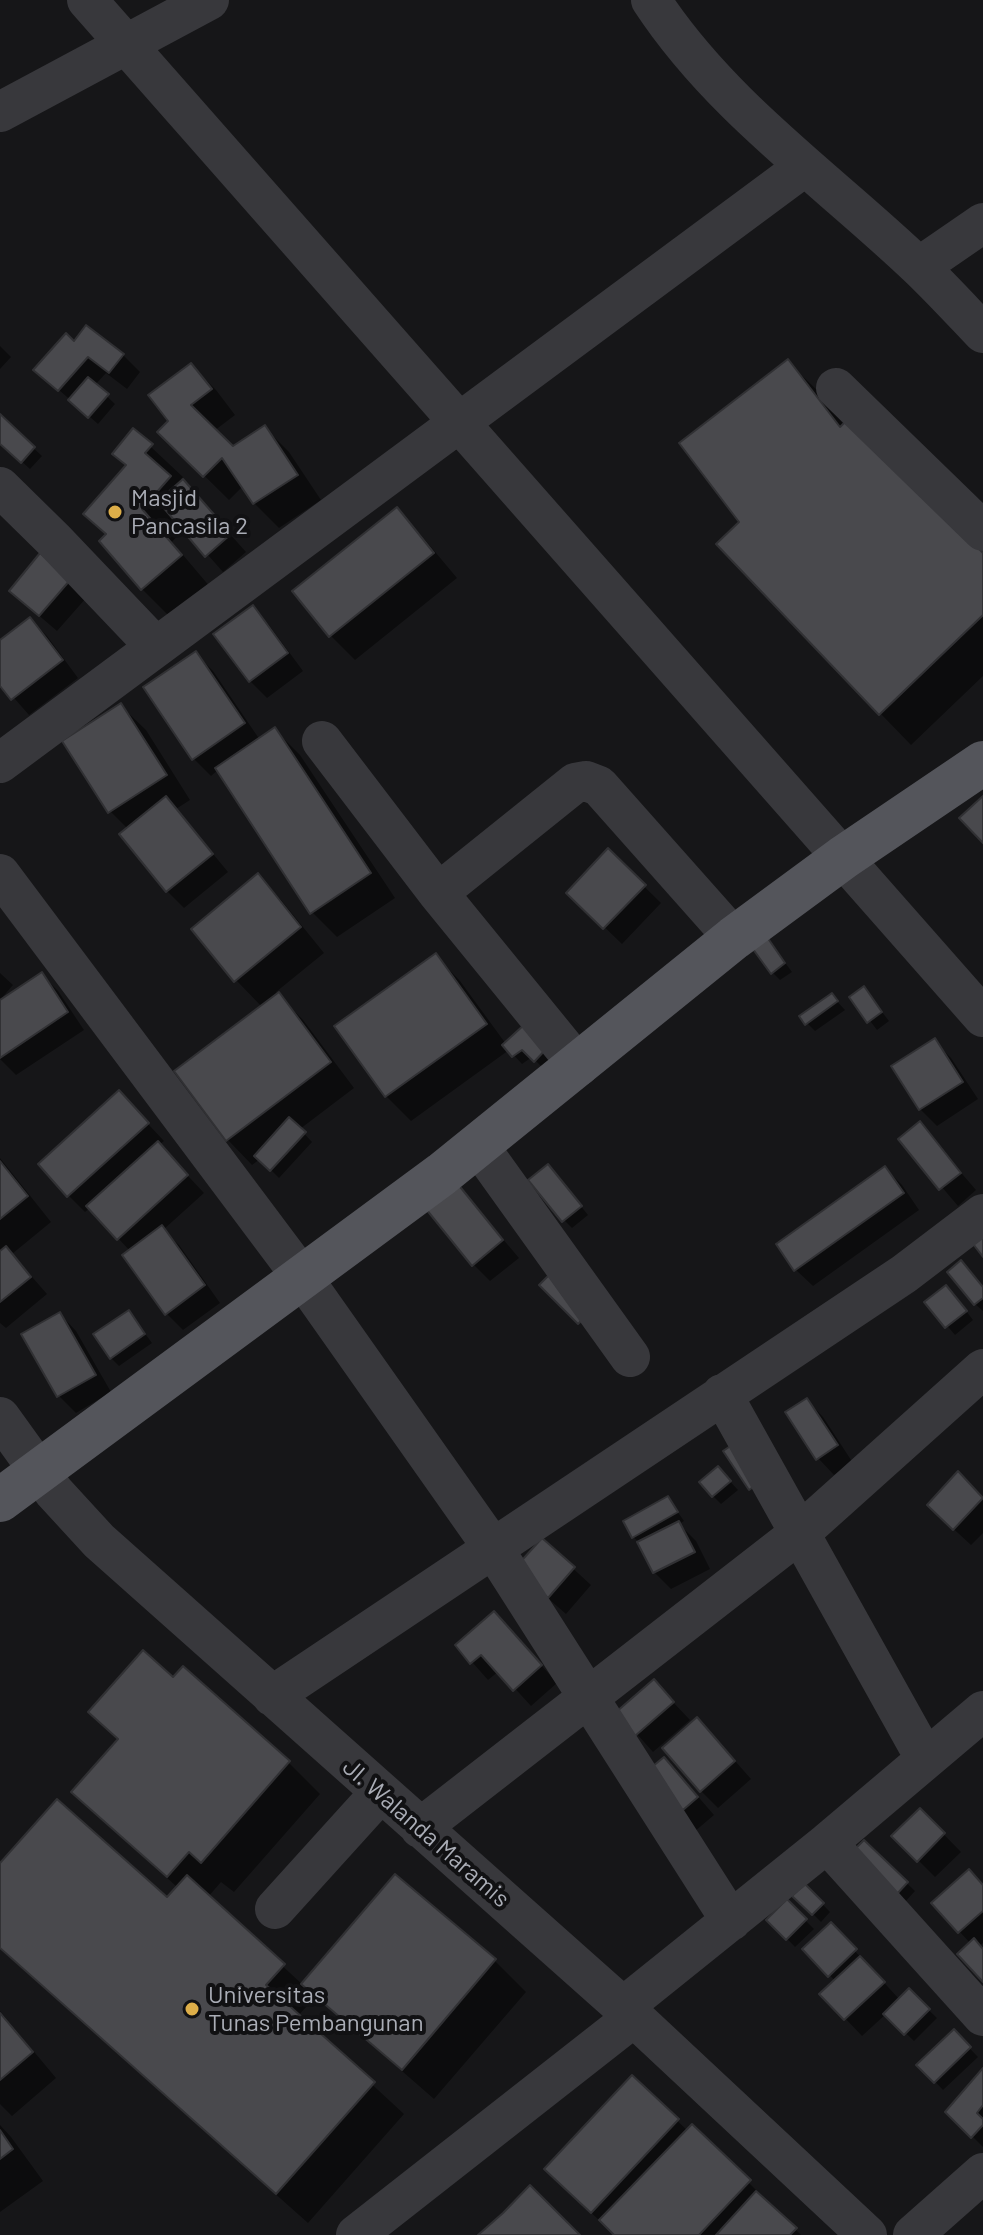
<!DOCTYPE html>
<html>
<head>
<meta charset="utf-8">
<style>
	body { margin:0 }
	canvas { display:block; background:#161618 }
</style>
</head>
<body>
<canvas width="983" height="2235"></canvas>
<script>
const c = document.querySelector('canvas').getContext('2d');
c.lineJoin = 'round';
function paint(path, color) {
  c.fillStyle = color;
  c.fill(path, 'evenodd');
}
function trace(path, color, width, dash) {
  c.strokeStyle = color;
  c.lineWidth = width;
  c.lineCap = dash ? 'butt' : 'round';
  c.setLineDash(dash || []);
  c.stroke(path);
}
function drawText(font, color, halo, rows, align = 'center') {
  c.font = font + ' Barlow,sans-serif';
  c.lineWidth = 8;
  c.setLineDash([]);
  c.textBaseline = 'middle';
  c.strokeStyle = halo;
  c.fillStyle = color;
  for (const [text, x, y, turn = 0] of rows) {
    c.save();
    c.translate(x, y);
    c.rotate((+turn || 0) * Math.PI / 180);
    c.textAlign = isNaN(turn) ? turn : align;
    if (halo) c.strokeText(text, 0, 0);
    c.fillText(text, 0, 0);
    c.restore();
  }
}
paint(new Path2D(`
	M75,343L123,355L140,372L127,389L106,373L95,385L115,404L98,424L36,370Z
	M0,346L11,357L0,369Z
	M788,362L820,393L844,425L983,554V676L911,745L880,713Z
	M191,365L216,390L235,415L214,431L232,449L264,427L289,452L321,500L279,528L254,503L243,486L229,500L160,432L171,421Z
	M0,417L42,456L30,469L0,442Z
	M134,431L183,477L181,479L246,552L223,572L184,528L172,542L211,588L173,620L142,589L108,536L86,514L127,467L114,454Z
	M397,510L421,535L457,578L355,660L330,635Z
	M40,556L87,597L57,631L29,607Z
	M253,608L269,625L303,671L267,698L250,681Z
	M30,619L47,636L78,678L29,715L0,682V642Z
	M196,654L213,671L260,740L275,730L300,755L395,898L337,937L312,912L218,770L211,776L194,759Z
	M121,706L146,730L190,800L176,809L228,872L184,908L167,891L128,829L110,811Z
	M608,851L661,903L622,944L569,893Z
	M258,876L282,901L324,953L276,992L303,1020L354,1088L300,1129L312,1142L279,1178L260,1159L252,1165L228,1140L177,1072L262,1007L236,980Z
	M772,945L792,972L780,980L772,972Z
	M436,956L460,981L506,1044L525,1027L555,1057L543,1068L532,1057L522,1064L509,1050L411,1121L386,1096Z
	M0,973L13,985L0,1000Z
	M41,974L58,991L84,1030L16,1075L0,1059V1002Z
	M864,989L889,1021L877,1030L852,997Z
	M832,996L845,1010L815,1031L807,1023Z
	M934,1041L951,1058L978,1099L937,1126L920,1109Z
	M135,1110L164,1141L159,1145L204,1193L163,1230L179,1245L220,1303L183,1330L166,1313L130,1251L90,1208L85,1212L68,1195Z
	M919,1124L976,1190L958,1206L901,1139Z
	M0,1158L51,1222L12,1254L47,1294L6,1328L0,1323Z
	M885,1168L902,1185L919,1210L813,1286L796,1270Z
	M556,1175L588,1215L572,1228L564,1220Z
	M457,1185L519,1258L490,1281L473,1264Z
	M950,1272L983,1288V1311L975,1304Z
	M954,1295L973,1320L955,1335L927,1302Z
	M129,1312L152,1343L119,1366L111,1358Z
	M60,1314L76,1331L111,1392L76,1413L59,1396Z
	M807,1400L823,1417L853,1463L834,1475L818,1458Z
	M958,1474L983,1499V1533L971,1545L946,1522Z
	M726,1477L738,1490L721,1504L713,1496Z
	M668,1498L684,1521L679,1524L696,1541L710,1569L671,1589L654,1572L640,1543L633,1537Z
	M542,1540L591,1585L566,1614L534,1586Z
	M511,1631L557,1683L531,1706L499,1671L488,1680L457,1645Z
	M173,1680L288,1762L320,1794L234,1892L221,1882L208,1897L303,1985L494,1960L526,1992L434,2099L316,1996L298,2016L404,2114L308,2223L0,1949V1866L167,1900L178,1888L74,1792L120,1741L91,1712Z
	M654,1682L690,1720L653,1752L618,1713Z
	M714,1737L751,1779L718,1808L701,1791Z
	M681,1777L714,1815L694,1832L678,1815Z
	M920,1810L961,1852L935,1877L894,1836Z
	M864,1842L915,1891L905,1902Z
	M805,1886L830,1912L821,1922L795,1896Z
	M983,1886V1943L979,1946L983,1950V1979L971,1944L934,1904Z
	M787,1902L814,1929L795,1947L769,1920Z
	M831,1925L900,2000L909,1991L937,2018L914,2041L886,2014L862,2036L822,1994L836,1982L805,1949Z
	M0,2011L56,2078L12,2116L0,2104Z
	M954,2032L978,2057L943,2090L919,2065Z
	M983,2070V2147L948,2112Z
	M632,2078L688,2131L692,2126L801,2235H615L571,2194Z
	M0,2125L11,2137L43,2181L0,2212Z`), '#0007');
const building = new Path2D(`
	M86,325L124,354L109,373L88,357L58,391L33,370L66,333L74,341Z
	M788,359L840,427L852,415L983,553V615L879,715L716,544L739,522L679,443Z
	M191,363L212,389L191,405L233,446L265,425L298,475L253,504L222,458L203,477L157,432L168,421L148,395Z
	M88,377L109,394L88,418L68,400Z
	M0,414L35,447L21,463L0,444Z
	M133,428L153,444L145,453L171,476L142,509L182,555L141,590L99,541L106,534L83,514L126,465L112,454Z
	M183,479L231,534L205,557L158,501Z
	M397,507L434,553L329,637L292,591Z
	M40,553L71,579L39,616L9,591Z
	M253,605L288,653L249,682L213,634Z
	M30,617L63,660L11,700L0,686V640Z
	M196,651L245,723L192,760L143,687Z
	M121,703L167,775L108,813L62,741Z
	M275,727L371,873L310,914L215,768Z
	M166,796L213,854L166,892L119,834Z
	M983,796V843L959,818Z
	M608,848L646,885L603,929L566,893Z
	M258,873L301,927L234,982L191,929Z
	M765,934L785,963L771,974L750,945Z
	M436,953L487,1024L385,1097L334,1026Z
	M42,972L68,1012L0,1058V1000Z
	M864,986L882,1012L867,1023L849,997Z
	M279,992L331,1062L226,1141L174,1071Z
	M832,993L838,1001L805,1025L799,1016Z
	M525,1024L548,1047L534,1062L522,1050L512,1057L502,1045Z
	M935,1038L963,1082L919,1110L891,1066Z
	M119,1090L149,1123L67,1197L38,1164Z
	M289,1117L306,1132L270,1171L254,1156Z
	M920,1121L961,1173L939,1190L898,1139Z
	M158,1141L188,1175L117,1240L86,1206Z
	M0,1161L28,1196L0,1219Z
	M548,1164L582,1206L562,1222L528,1180Z
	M885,1166L904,1193L794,1271L776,1244Z
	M457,1183L503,1240L472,1266L426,1209Z
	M162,1225L205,1285L165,1315L122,1255Z
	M983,1230V1257L970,1240Z
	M6,1246L31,1277L0,1302V1251Z
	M961,1260L983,1287V1298L974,1305L947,1272Z
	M554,1270L593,1309L578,1324L539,1285Z
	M946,1285L967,1311L945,1328L924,1302Z
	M129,1310L145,1334L110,1359L93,1334Z
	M60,1312L96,1375L57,1397L21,1334Z
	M807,1398L838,1445L816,1460L785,1412Z
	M738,1441L764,1479L749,1490L723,1451Z
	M718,1466L731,1481L712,1497L699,1482Z
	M958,1471L983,1498L953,1530L927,1505Z
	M668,1496L678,1512L632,1538L623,1521Z
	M679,1521L695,1552L653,1573L637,1542Z
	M542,1538L575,1567L548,1598L514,1569Z
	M494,1611L542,1665L513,1691L481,1655L470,1664L455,1645Z
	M143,1650L173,1677L183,1666L290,1761L201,1863L189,1852L167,1877L71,1792L118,1739L88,1712Z
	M654,1679L674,1702L635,1736L615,1713Z
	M697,1717L735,1761L700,1792L662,1748Z
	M664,1757L698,1797L676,1816L641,1776Z
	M57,1799L167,1897L187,1875L285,1964L266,1985L375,2082L276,2194L0,1948V1863Z
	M920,1808L945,1833L917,1862L891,1836Z
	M864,1840L908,1882L895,1896L851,1853Z
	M969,1869L983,1885V1911L958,1933L931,1903Z
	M395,1874L496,1959L402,2070L301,1984Z
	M805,1884L824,1903L812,1915L792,1896Z
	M787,1899L807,1919L786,1940L766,1920Z
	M831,1922L857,1949L828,1977L802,1949Z
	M974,1938L983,1949V1982L957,1954Z
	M860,1956L885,1982L844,2020L819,1994Z
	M909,1988L930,2009L904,2035L883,2014Z
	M0,2013L33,2052L0,2080Z
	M954,2029L971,2047L934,2083L916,2065Z
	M983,2068V2105L977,2113L983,2119V2125L971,2138L945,2112Z
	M632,2075L679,2119L591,2213L544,2169Z
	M692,2124L751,2180L699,2235H614L599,2220Z
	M0,2130L13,2149L0,2159Z
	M530,2185L580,2235H478L503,2213Z
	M756,2191L797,2228L790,2235H716Z`);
paint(building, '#49494d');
trace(building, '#313134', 2);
trace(new Path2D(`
	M87,0L983,1017
	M651,0C721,107 828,180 919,267C941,288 962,311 983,333
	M0,112L209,0
	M919,267L983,223
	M836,388L983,531
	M0,487L55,541L156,647
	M322,741L438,893L579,1066
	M0,763L804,167
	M0,874L302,1277L493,1548L731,1921
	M438,893L575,783L586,781L599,786L734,938
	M478,1145L630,1357
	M722,1394L925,1758
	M0,1417L54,1492L99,1541L623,2007L867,2235
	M272,1696L904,1274L983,1214
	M420,1828L801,1532L983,1369
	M827,1843L983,2016
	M275,1909L380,1793
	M623,2007L827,1843L983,1711
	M356,2235L634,2017
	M913,2235L983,2173`), '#38383c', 40);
trace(new Path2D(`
	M0,1500L442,1174L734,938L844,857L983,763`), '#54555b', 44);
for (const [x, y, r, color] of [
	[115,512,8,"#ddae49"],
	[192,2009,8,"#ddae49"]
]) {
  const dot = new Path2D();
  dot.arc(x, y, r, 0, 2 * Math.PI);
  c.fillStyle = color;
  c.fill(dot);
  trace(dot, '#111113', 3);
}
drawText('24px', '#aaadb6', '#111113', [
	["Masjid",131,498],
	["Pancasila 2",131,526],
	["Universitas",208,1995],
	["Tunas Pembangunan",208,2023]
], 'left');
drawText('24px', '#aaadb6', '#111113', [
	["Jl. Walanda Maramis",426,1833,41]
]);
</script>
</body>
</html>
